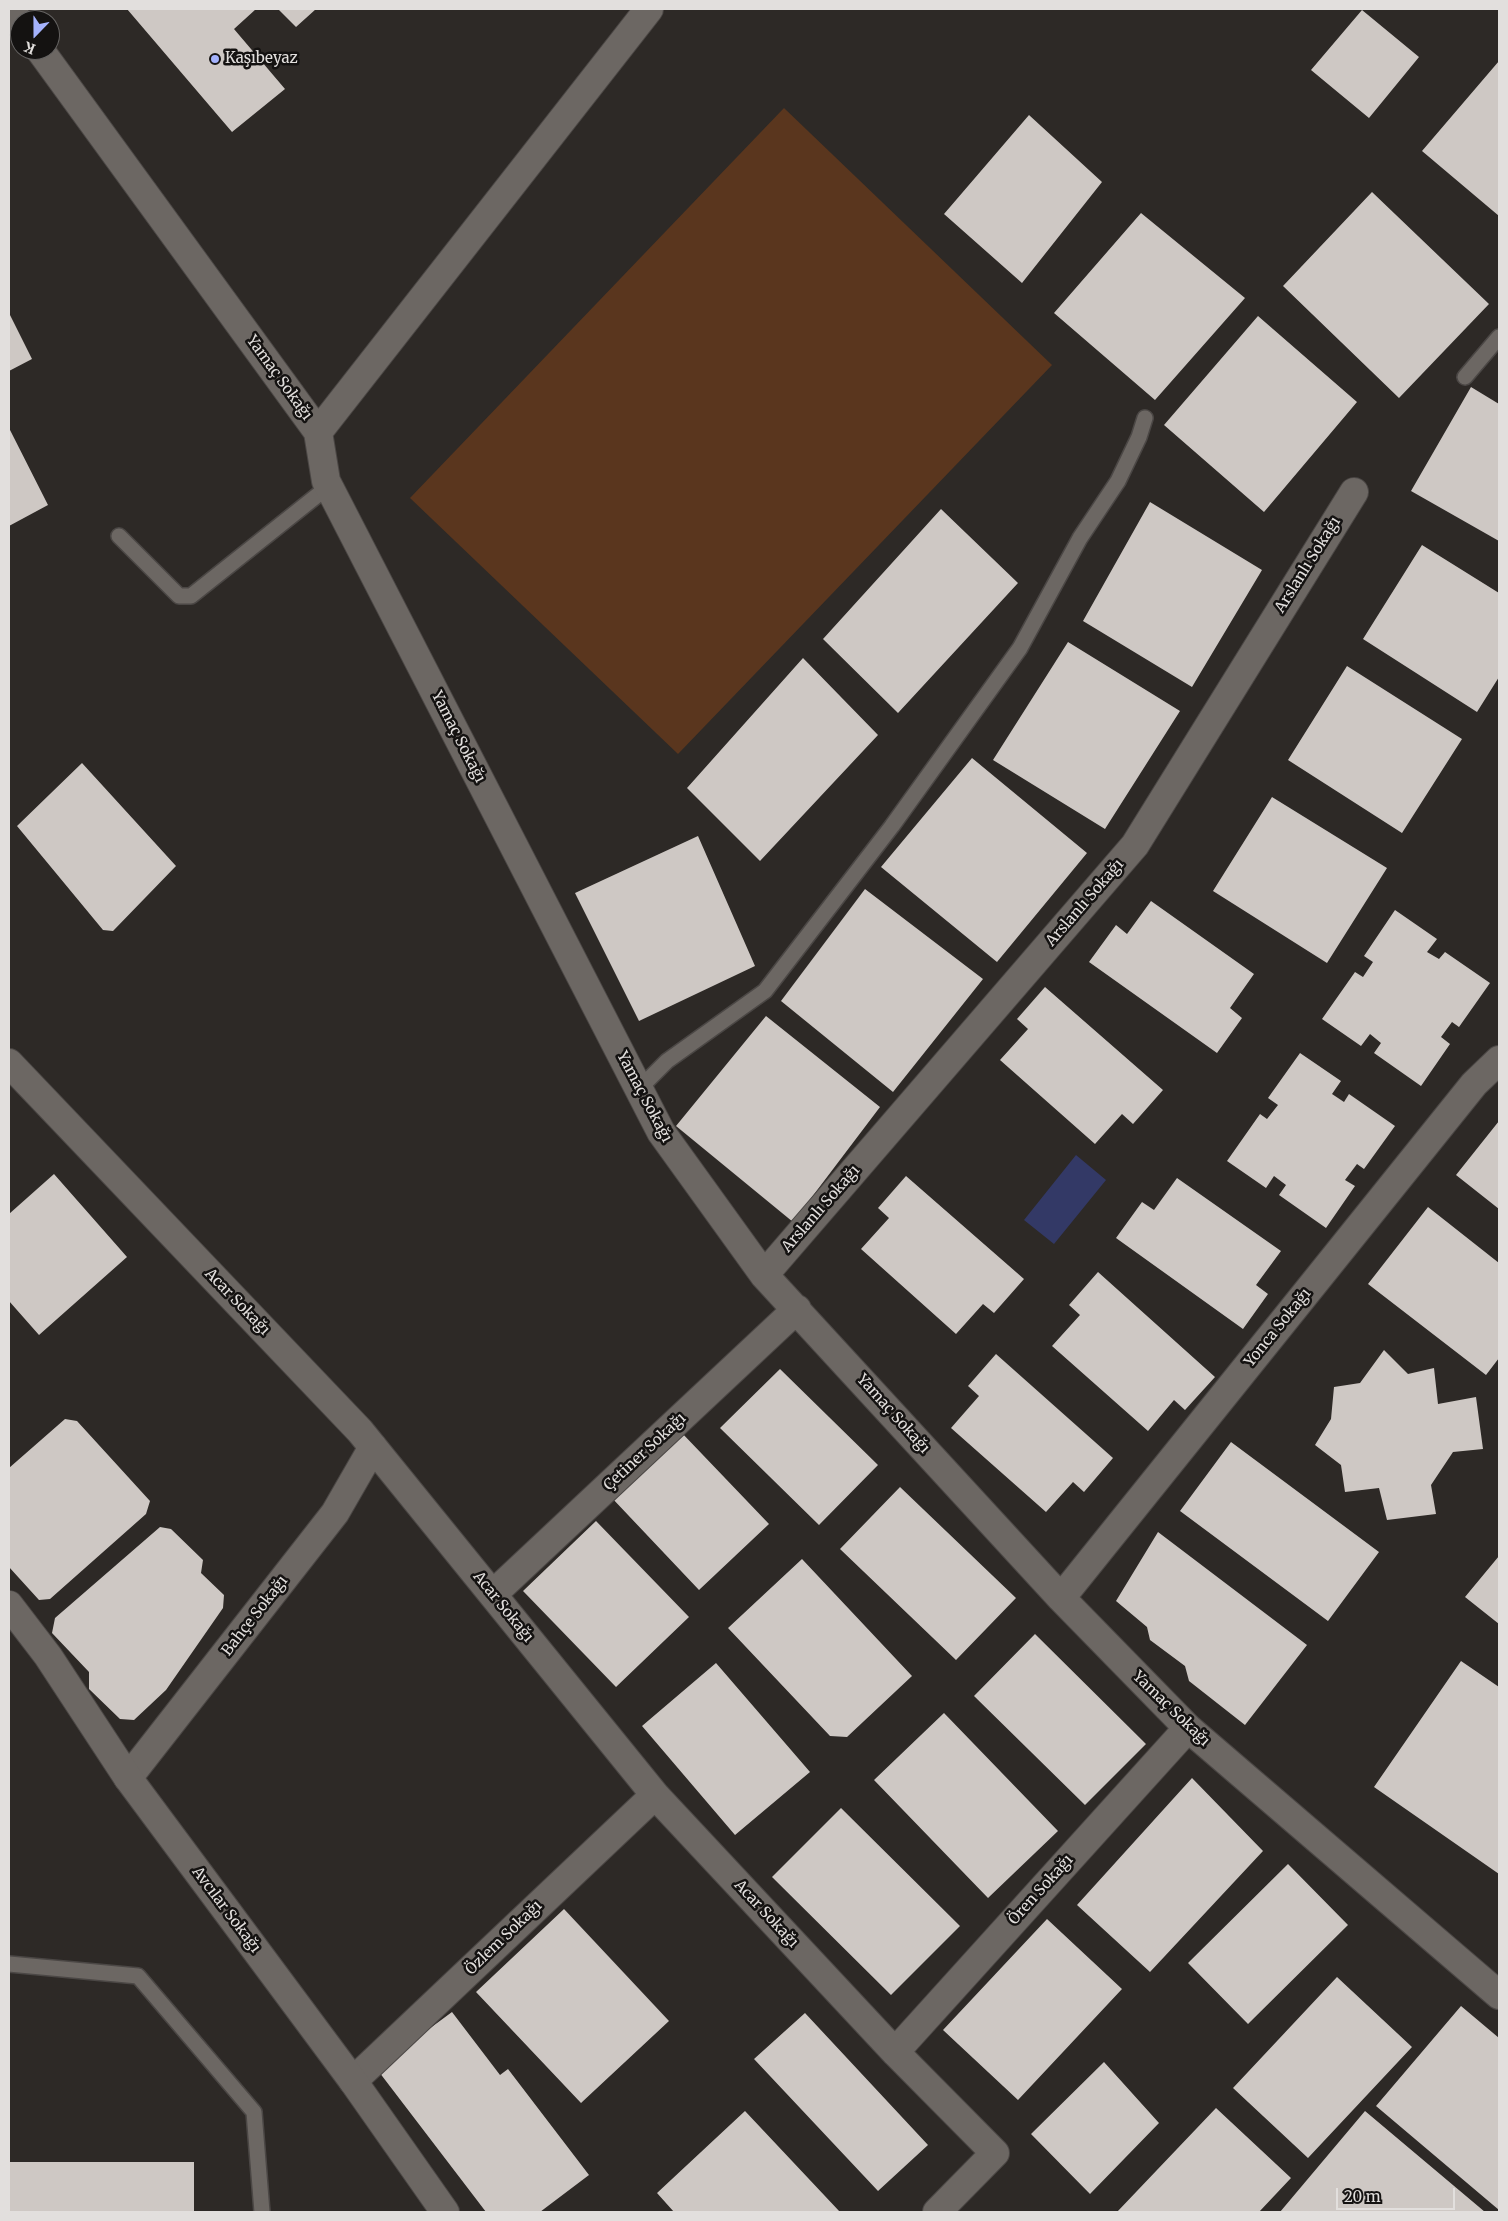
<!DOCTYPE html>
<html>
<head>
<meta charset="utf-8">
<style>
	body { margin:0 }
	#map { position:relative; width:1508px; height:2221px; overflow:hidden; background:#2d2926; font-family:Merriweather,serif }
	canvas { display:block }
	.frame { position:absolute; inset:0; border:10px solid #e2dfdd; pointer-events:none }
	.north { position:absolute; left:10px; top:10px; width:50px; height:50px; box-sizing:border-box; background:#141211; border:1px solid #666463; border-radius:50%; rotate:202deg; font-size:14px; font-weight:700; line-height:20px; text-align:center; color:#e2dfdd }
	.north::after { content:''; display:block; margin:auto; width:18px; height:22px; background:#a4b2fc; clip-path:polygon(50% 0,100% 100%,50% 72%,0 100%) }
	.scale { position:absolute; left:1336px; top:2188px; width:119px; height:22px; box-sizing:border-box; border:2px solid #e2dfdd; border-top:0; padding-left:6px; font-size:15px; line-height:18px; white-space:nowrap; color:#e2dfdd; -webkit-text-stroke:4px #141211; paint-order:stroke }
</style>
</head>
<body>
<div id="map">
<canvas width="1508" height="2221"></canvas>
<div class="frame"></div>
<div class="north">K</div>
<div class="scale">20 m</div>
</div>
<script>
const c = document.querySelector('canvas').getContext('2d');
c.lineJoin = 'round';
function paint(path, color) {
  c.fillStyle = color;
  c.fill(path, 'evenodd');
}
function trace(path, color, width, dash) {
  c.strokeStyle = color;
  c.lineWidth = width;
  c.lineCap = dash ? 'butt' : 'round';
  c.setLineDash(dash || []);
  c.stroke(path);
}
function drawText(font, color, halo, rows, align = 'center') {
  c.font = font + ' Merriweather,serif';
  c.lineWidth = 5;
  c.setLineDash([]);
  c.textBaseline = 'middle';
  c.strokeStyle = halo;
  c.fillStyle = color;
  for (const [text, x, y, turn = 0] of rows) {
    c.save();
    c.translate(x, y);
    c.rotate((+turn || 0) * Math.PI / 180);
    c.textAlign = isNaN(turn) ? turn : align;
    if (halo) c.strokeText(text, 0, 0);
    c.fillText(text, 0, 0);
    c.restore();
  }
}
paint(new Path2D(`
	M784,108L1052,365L678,754L410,498Z`), '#5a361e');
paint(new Path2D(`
	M1076,1155L1106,1180L1054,1244L1024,1220Z`), '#333966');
paint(new Path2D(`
	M127,9H256L234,29L285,89L232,132Z
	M278,9H316L296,27Z
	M1362,10L1419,57L1369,118L1311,70Z
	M1499,61V216L1422,151Z
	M1029,115L1102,182L1022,283L944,214Z
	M1372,192L1489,304L1399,398L1283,286Z
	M1141,213L1245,298L1155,400L1054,313Z
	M9,313L32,359L9,371Z
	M1258,316L1357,402L1264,512L1164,425Z
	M1471,387L1499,404V541L1411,491Z
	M9,428L48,505L9,526Z
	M1150,502L1262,570L1192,687L1083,621Z
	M941,509L1018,583L898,713L823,639Z
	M1422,545L1499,593V677L1477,712L1363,639Z
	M1068,642L1180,711L1105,829L993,760Z
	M803,658L878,735L760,861L687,788Z
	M1347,666L1462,739L1402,833L1288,760Z
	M972,758L1087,853L997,962L881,867Z
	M82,763L176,866L113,931L103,930L17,826Z
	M1272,797L1387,868L1327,963L1213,891Z
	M698,836L755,966L639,1021L575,893Z
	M865,889L983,979L893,1092L781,1001Z
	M1151,901L1254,974L1230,1008L1242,1018L1217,1053L1089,962L1116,925L1127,934Z
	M1395,910L1437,939L1427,952L1439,959L1445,952L1490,983L1459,1027L1452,1022L1441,1037L1450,1044L1421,1086L1374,1053L1381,1043L1370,1034L1361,1046L1322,1019L1355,972L1363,977L1373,962L1364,956Z
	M1045,987L1163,1090L1133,1124L1122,1114L1095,1144L1000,1060L1028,1029L1017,1019Z
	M766,1016L880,1107L793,1222L676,1126Z
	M1300,1053L1341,1081L1332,1094L1344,1102L1349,1094L1395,1126L1364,1169L1357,1164L1345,1180L1355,1186L1326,1228L1279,1195L1286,1185L1274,1176L1266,1188L1227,1161L1260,1114L1267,1119L1278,1105L1268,1098Z
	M1499,1121V1209L1456,1175Z
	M54,1174L127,1257L39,1335L9,1301V1214Z
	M906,1176L1024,1279L994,1313L983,1304L956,1334L861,1249L889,1218L878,1208Z
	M1177,1178L1281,1251L1256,1285L1268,1294L1243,1329L1116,1238L1142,1202L1154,1210Z
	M1428,1207L1499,1263V1358L1486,1375L1368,1284Z
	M1098,1272L1215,1377L1185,1410L1174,1400L1148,1431L1052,1346L1080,1315L1069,1305Z
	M1384,1350L1408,1374L1434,1368L1438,1404L1476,1397L1483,1449L1453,1452L1431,1485L1436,1514L1387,1520L1379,1488L1345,1492L1341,1465L1315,1445L1331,1419L1334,1387L1360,1383Z
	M996,1354L1113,1458L1084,1492L1073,1482L1046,1512L951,1428L979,1396L968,1386Z
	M780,1369L878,1465L819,1525L720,1428Z
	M65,1419L77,1421L150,1501L146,1514L50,1599L39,1600L9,1567V1468Z
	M680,1431L769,1524L699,1590L611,1497Z
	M1231,1442L1379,1552L1328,1621L1180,1511Z
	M900,1487L1016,1598L956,1660L840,1549Z
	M596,1521L689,1617L616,1687L523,1591Z
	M160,1527L171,1529L203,1560L201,1573L224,1595L223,1608L166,1690L134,1720L120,1719L89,1689V1672L52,1633L55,1618Z
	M1158,1532L1307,1645L1245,1725L1189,1681L1185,1666L1150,1640L1147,1627L1116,1601Z
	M1499,1556V1624L1465,1597Z
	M802,1559L912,1676L847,1737L830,1736L728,1628Z
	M1035,1634L1146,1744L1085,1805L974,1696Z
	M1461,1661L1499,1687V1874L1374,1787Z
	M716,1663L810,1772L735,1835L642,1726Z
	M944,1713L1058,1831L988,1898L874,1780Z
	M1192,1778L1263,1851L1150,1972L1077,1905Z
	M841,1808L960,1926L891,1995L772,1877Z
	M1288,1864L1348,1925L1248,2024L1188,1963Z
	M564,1909L669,2021L581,2103L476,1992Z
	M1047,1919L1122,1989L1018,2100L943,2030Z
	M1337,1977L1412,2047L1308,2158L1233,2088Z
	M1461,2006L1499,2038V2210L1376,2106Z
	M452,2012L500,2075L508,2069L589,2175L540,2212H486L376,2068Z
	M805,2013L928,2145L878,2191L754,2059Z
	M1104,2062L1159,2123L1090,2194L1031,2134Z
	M1216,2108L1291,2178L1259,2212H1117Z
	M745,2111L840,2212H674L657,2193Z
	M1365,2111L1485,2212H1280Z
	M9,2162H194V2212H9Z`), '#cec8c4');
const service = new Path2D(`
	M1465,377L1499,337
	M119,536L179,596H191L329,486
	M639,1089L667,1061L765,991L892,826L1020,648L1080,538L1118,481L1139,437L1145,418
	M9,1964L138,1976L254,2112L262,2212`);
const minor = new Path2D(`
	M10,9L20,23
	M40,50L318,432L326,481L661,1132L764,1275L1061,1598L1188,1728L1499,1995
	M318,432L649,9
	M9,1063L360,1431L655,1795L895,2052L995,2153L937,2212
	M764,1275L1135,845L1354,492
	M493,1594L797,1309
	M1061,1598L1474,1084L1499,1060
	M128,1778L335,1513L373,1447
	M895,2052L1188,1728
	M353,2081L655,1795`);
const secondary = new Path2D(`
	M9,1605L48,1656L128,1778L353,2081L445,2212`);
trace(service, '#4b4745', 18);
trace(minor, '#4b4745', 30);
trace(secondary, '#4b4745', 30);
trace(service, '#6c6763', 15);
trace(minor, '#6c6763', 28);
trace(secondary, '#6c6763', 28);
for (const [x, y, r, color] of [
	[215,59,5,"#a4b2fc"]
]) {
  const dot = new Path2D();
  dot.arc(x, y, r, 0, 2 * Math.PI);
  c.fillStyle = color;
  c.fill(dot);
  trace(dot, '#141211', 2);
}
drawText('15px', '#e2dfdd', '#141211', [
	["Kaşıbeyaz",225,59]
], 'left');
drawText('15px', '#e2dfdd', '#141211', [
	["Yamaç Sokağı",279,378,54],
	["Arslanlı Sokağı",1308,565,-58],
	["Yamaç Sokağı",458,737,63],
	["Arslanlı Sokağı",1085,903,-49],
	["Yamaç Sokağı",644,1097,62],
	["Arslanlı Sokağı",821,1209,-49],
	["Acar Sokağı",237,1302,46],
	["Yonca Sokağı",1278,1328,-51],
	["Yamaç Sokağı",893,1414,48],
	["Çetiner Sokağı",645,1452,-43],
	["Acar Sokağı",503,1607,51],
	["Bahçe Sokağı",255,1616,-52],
	["Yamaç Sokağı",1171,1709,44],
	["Ören Sokağı",1041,1890,-48],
	["Avcılar Sokağı",226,1910,53],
	["Acar Sokağı",766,1914,47],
	["Özlem Sokağı",504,1938,-44]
]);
</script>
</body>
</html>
